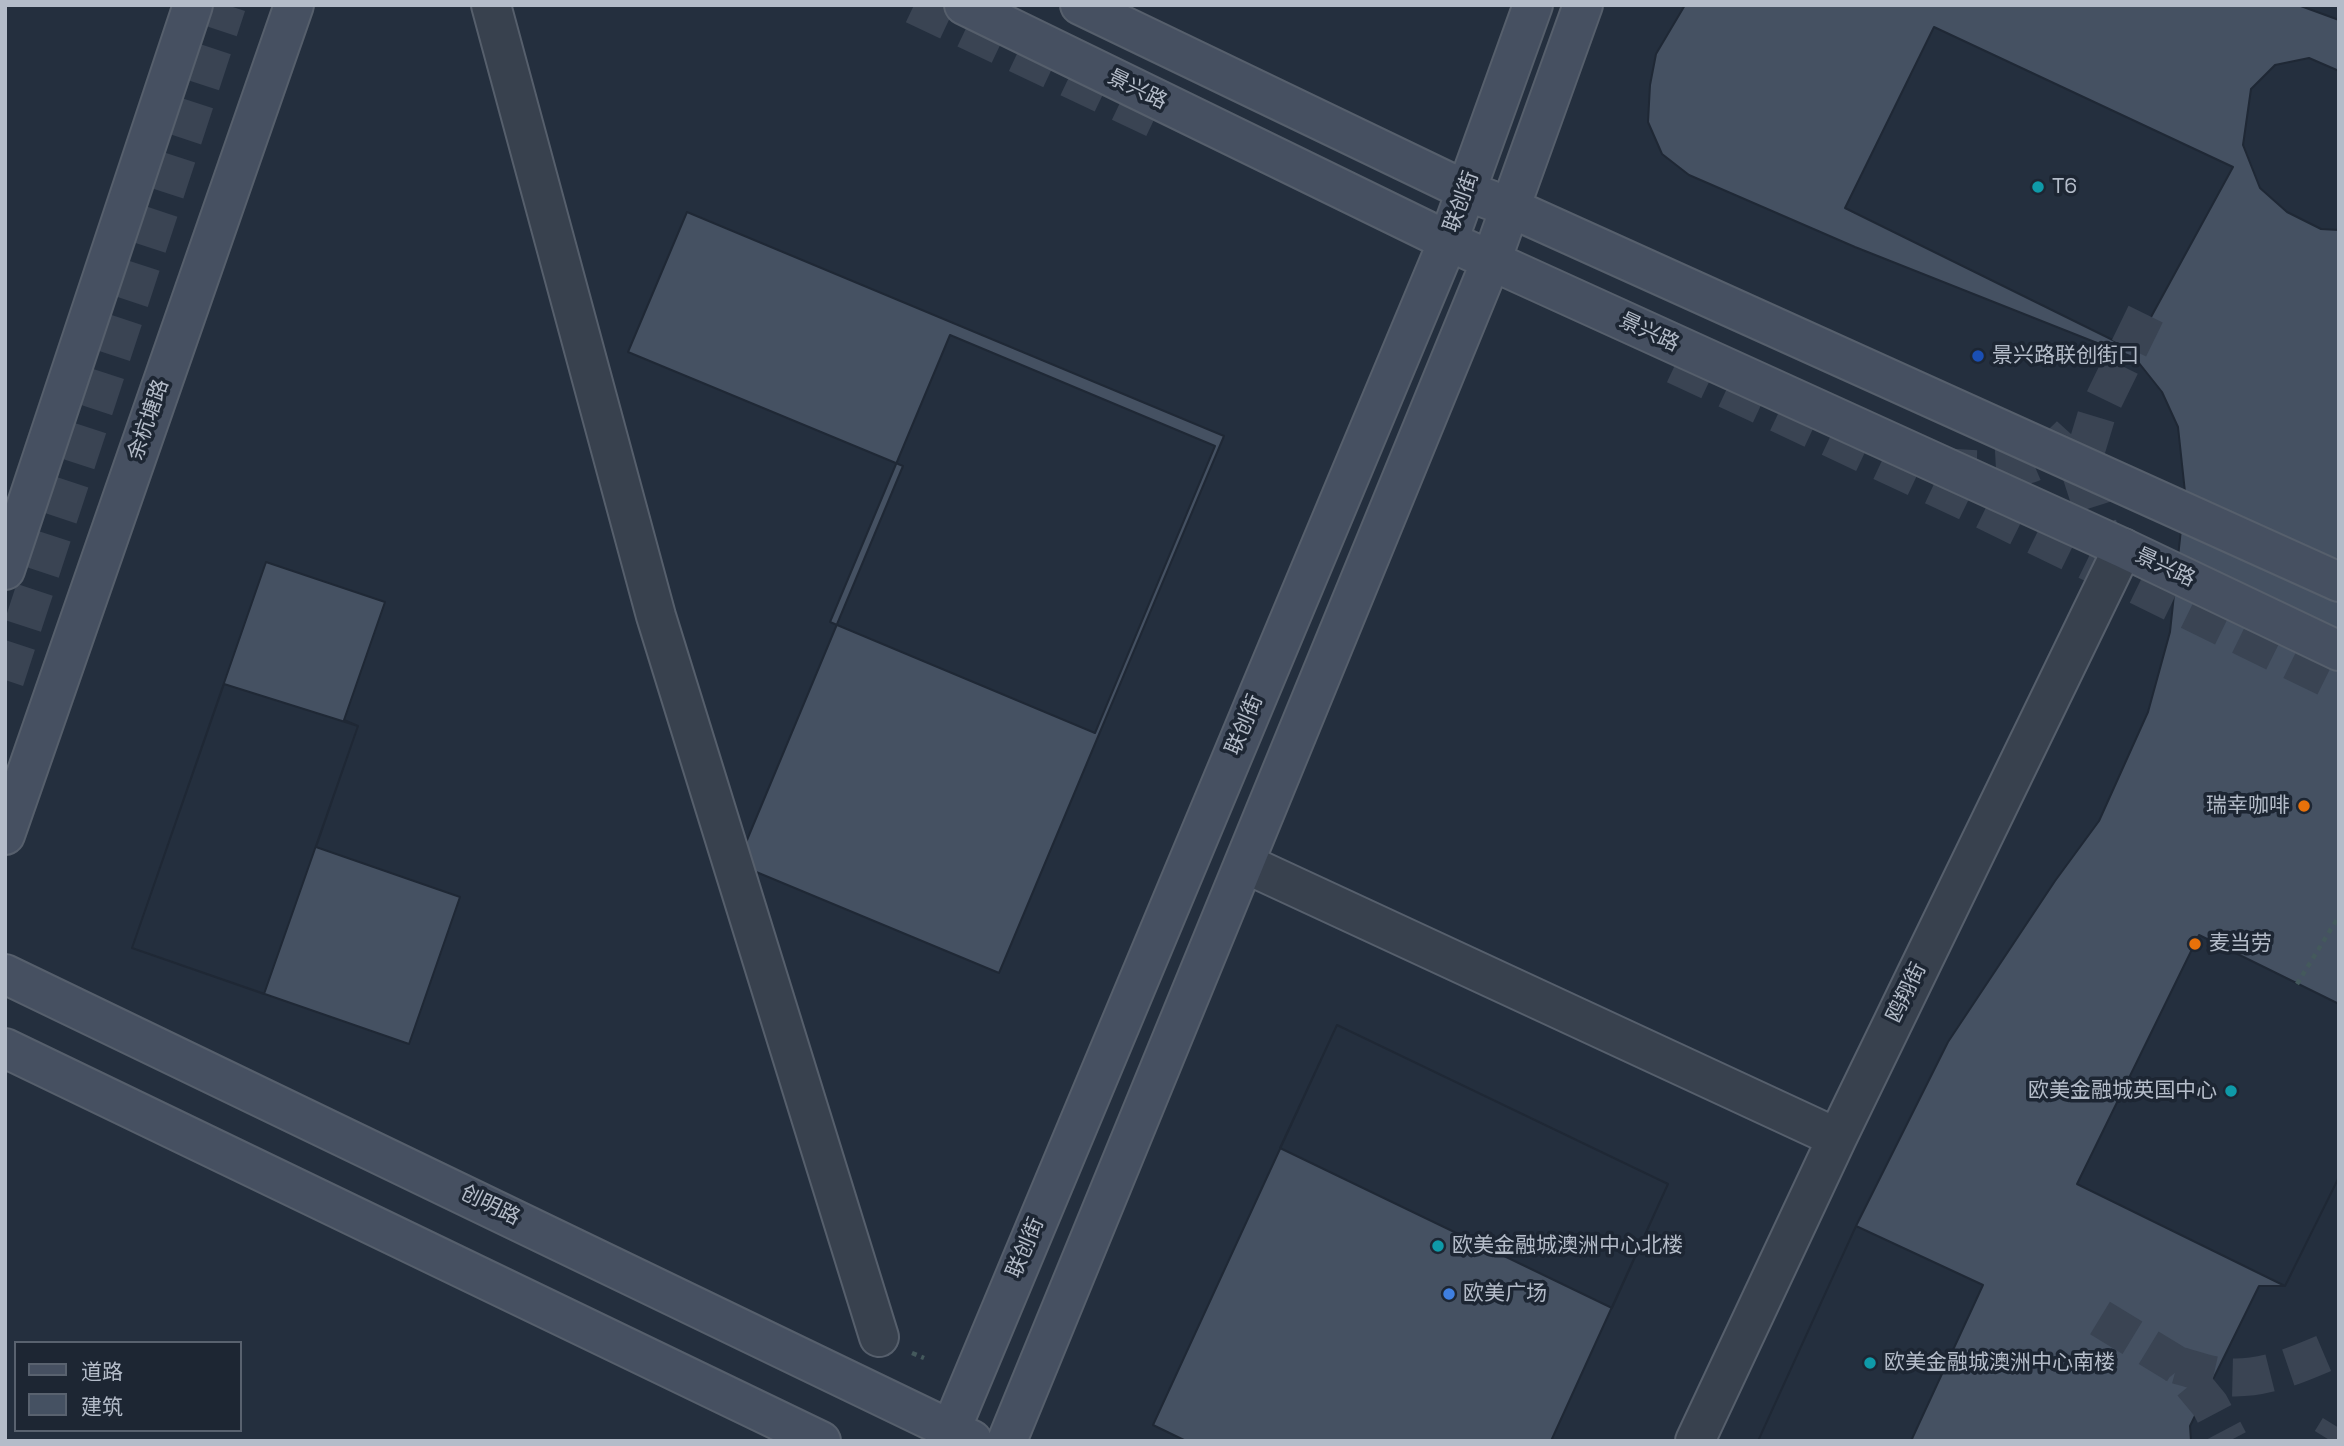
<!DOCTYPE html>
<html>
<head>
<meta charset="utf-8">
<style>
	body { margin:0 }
	#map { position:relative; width:2344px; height:1446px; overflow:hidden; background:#242f3e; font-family:"Space Grotesk","Noto Sans SC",sans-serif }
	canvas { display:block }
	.frame { position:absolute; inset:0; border:7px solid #b4bcc9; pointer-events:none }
	.legend { position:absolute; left:14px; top:1341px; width:228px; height:91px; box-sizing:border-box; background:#1d2633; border:2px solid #59626f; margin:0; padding:9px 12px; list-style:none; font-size:21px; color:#b4bcc9 }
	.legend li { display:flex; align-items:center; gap:14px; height:35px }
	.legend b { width:35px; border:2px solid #59626f }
</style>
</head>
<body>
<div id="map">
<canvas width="2344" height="1446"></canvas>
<div class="frame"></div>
<ul class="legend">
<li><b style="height:9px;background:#465061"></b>道路</li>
<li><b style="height:19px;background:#455162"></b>建筑</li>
</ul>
</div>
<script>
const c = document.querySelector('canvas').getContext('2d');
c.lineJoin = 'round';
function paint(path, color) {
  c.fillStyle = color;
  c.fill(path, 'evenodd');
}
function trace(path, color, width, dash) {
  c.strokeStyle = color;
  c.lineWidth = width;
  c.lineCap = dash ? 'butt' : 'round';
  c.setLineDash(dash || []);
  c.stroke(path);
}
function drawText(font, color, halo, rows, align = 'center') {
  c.font = font + ' "Space Grotesk","Noto Sans SC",sans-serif';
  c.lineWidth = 7;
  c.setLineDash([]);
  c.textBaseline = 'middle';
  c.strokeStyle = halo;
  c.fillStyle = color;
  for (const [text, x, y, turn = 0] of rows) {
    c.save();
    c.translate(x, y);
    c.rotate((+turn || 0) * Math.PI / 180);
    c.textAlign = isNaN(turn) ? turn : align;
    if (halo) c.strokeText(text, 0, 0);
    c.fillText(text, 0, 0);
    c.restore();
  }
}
const building = new Path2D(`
	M1685,5H2339V71L2309,58L2275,65L2251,89L2243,145L2260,188L2287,212L2321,229L2339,230V1177L2285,1286H2259L2190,1426L2191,1441H1758L1856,1226L1948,1042L2055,881L2099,821L2148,712L2170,632L2185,492L2178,427L2162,392L2135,358L1855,247L1689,175L1662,154L1648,122L1650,85L1656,54Z
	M2298,5H2339V20Z
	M1934,27L2233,167L2133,350L1845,208Z
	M687,212L1224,436L999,973L737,864L903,466L628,352Z
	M950,335L1215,446L1095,733L830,622Z
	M266,562L385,602L344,720L358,726L316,847L460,897L409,1044L132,948Z
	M224,684L358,726L264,994L132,948Z
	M2199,935L2339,1004V1177L2285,1286L2077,1184Z
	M1337,1025L1668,1184L1551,1441H1186L1153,1425Z
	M1337,1025L1668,1184L1612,1308L1280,1148Z
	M1856,1226L1983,1285L1911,1441H1758Z`);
paint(building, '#455162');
trace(building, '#1f2835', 2);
trace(new Path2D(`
	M914,5L1159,121
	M1675,365L1963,500L2339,684
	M1939,466C1965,470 2000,471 2026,465C2042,461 2061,445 2071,434
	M2120,556L2100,532L2080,470L2097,414L2153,299
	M5,680L227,5
	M2100,1318L2177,1365L2210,1405L2229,1441
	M2177,1365C2192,1369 2209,1375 2224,1377C2265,1381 2303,1362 2339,1347
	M2331,1441L2339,1428`), '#3a4453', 38, [38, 19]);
const street = new Path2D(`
	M491,5L656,616L879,1337
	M1246,864L1837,1138
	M1695,1441L1837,1138L2123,548`);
const secondary = new Path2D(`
	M964,5L1448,241L2123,548L2339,651
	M1080,5L1467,191L1511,208L2339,582
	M5,570L193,5
	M5,835L294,5
	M5,974L972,1440
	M5,1048L821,1441
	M946,1441L1448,241L1533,5
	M1007,1441L1491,261L1583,5`);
trace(street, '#565f6c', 42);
trace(secondary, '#565f6c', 42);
trace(new Path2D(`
	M2297,984L2339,916
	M912,1353L924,1358`), '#44595c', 4.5, [5, 5]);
trace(street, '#38414e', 38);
trace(secondary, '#465061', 38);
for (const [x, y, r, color] of [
	[2038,187,7,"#0f9aa8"],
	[1978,356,7,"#1a4fb4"],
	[2304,806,7,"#e8710a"],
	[2195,944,7,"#e8710a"],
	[2231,1091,7,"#0f9aa8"],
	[1438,1246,7,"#0f9aa8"],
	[1449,1294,7,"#3f7fe0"],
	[1870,1363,7,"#0f9aa8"]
]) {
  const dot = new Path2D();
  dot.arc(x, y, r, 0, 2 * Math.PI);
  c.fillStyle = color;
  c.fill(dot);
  trace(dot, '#1d2633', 2.5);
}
drawText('21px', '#b4bcc9', '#1d2633', [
	["景兴路",1137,90,26],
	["联创街",1462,202,-70],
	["景兴路",1649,333,25],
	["余杭塘路",149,420,-71],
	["景兴路",2165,568,25],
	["联创街",1245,725,-67],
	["鸥翔街",1907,993,-64],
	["创明路",490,1206,26],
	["联创街",1026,1248,-67]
]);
drawText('21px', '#b4bcc9', '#1d2633', [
	["T6",2052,187],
	["景兴路联创街口",1992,356],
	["瑞幸咖啡",2290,806,"right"],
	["麦当劳",2209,944],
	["欧美金融城英国中心",2217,1091,"right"],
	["欧美金融城澳洲中心北楼",1452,1246],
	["欧美广场",1463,1294],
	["欧美金融城澳洲中心南楼",1884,1363]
], 'left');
</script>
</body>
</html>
